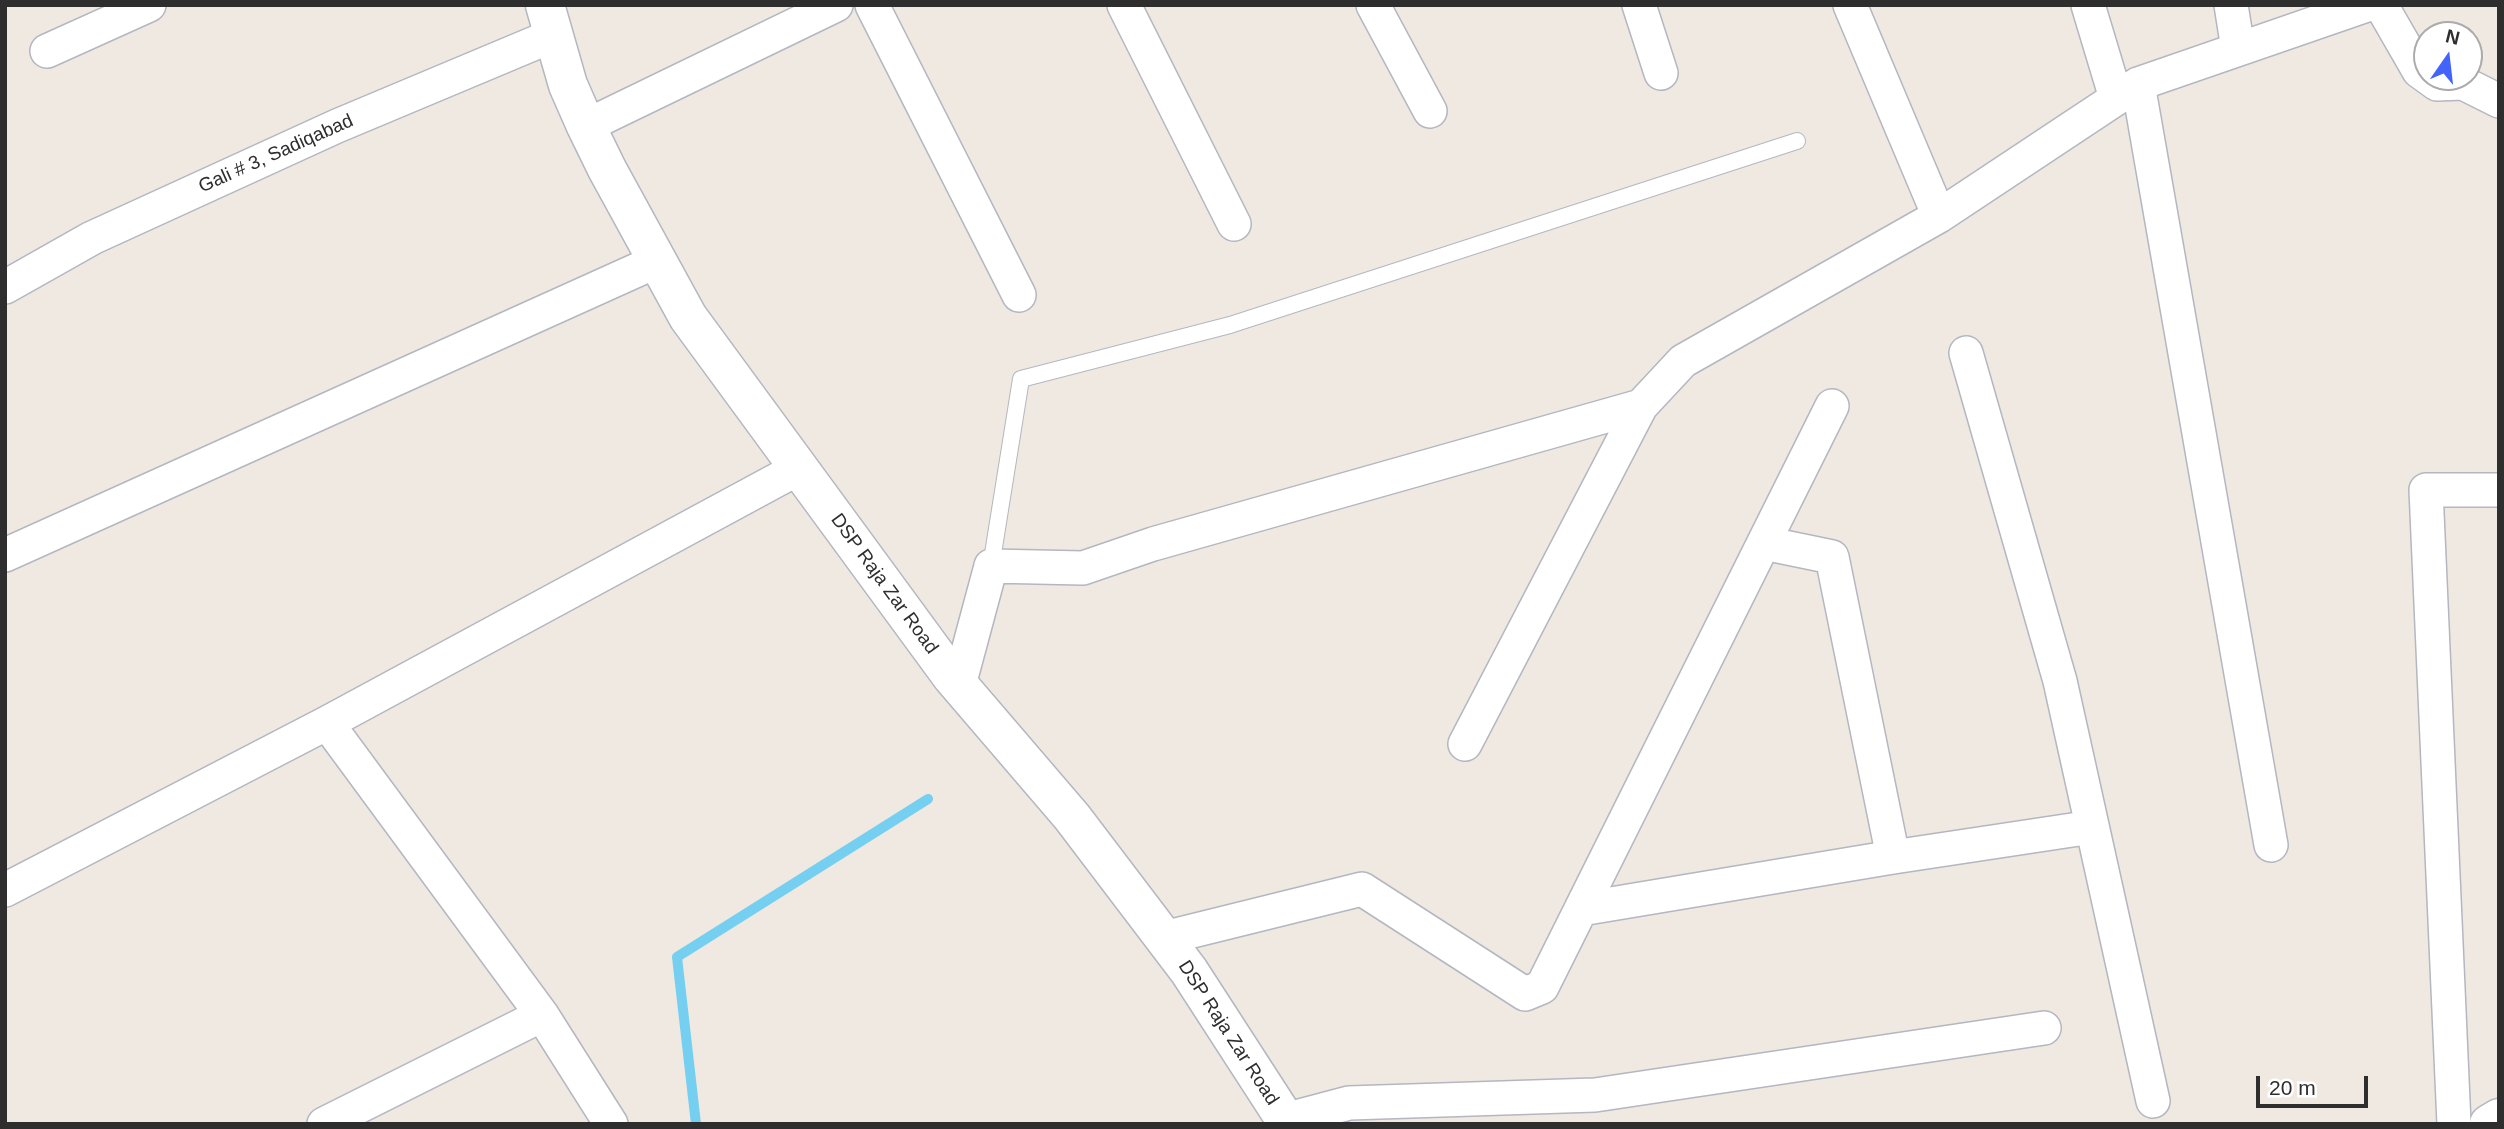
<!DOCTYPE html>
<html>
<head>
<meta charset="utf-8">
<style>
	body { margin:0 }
	#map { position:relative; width:2504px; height:1129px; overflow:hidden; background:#efe9e1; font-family:Arial,sans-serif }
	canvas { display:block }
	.frame { position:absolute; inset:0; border:7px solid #2e2e2e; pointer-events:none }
	.north { position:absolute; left:2413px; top:21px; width:70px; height:70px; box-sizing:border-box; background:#fff; border:2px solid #ababab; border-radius:50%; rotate:14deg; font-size:19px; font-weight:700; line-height:28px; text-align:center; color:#2e2e2e }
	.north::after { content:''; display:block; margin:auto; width:24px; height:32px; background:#4264fb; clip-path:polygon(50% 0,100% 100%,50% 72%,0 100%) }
	.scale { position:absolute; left:2256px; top:1076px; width:112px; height:32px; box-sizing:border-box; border:4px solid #2e2e2e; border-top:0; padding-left:9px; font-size:21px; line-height:24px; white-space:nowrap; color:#2e2e2e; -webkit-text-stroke:5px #fff; paint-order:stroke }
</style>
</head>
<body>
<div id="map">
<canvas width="2504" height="1129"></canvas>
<div class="frame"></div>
<div class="north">N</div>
<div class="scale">20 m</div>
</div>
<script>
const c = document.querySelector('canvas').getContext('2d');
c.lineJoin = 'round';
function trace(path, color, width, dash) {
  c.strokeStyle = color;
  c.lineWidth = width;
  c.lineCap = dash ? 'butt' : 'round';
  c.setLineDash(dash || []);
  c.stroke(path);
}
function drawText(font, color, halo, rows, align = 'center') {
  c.font = font + ' Arial,sans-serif';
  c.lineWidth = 7;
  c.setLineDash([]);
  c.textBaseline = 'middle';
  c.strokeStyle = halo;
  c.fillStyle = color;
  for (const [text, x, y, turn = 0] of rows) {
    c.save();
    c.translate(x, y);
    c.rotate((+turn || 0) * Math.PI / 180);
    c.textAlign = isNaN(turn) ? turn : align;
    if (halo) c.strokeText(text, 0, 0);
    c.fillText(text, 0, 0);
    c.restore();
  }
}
trace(new Path2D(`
	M696,1124L677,957L928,799`), '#75cff0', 10);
const service = new Path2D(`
	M991,566L1021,379L1230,325L1797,141`);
const minor = new Path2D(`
	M872,5L1019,295
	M1124,5L1234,224
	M1373,5L1430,111
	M1639,5L1661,73
	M2088,5L2116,98
	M2231,5L2238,49
	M2381,5L2419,71L2437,84L2463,83L2499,101
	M47,51L149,5
	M2138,84L2271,845
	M586,126L836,5
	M1939,216L2138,84L2367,5
	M5,287L92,238L337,126L554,35
	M1966,353L2060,681L2153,1101
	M1764,543L1832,557L1893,857
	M5,555L657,261
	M959,685L991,566L1083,568L1153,544L1641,406L1683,361L1939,216L1850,5
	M327,723L542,1015L611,1124
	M1465,744L1641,406
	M5,890L327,723L799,468
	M1581,909L1893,857L2092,827
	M1164,938L1362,889L1525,994L1542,987L1832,406
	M1285,1120L1349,1103L1595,1095L2044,1028
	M324,1124L542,1015
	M2454,1124L2426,490H2499`);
const tertiary = new Path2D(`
	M545,5L568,85L586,126L607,169L688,317L952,677L1072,817L1189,971L1288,1124`);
const secondary = new Path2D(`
	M2489,1124L2499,1118`);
trace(service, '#b4b7c1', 18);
trace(minor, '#b4b7c1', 36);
trace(tertiary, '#b4b7c1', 41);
trace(secondary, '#b4b7c1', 41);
trace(service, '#fff', 16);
trace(minor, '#fff', 33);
trace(tertiary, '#fff', 38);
trace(secondary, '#fff', 38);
drawText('19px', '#2e2e2e', '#fff', [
	["Gali # 3, Sadiqabad",276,154,-24],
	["DSP Raja Zar Road",884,584,54],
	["DSP Raja Zar Road",1228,1033,57]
]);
</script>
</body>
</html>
